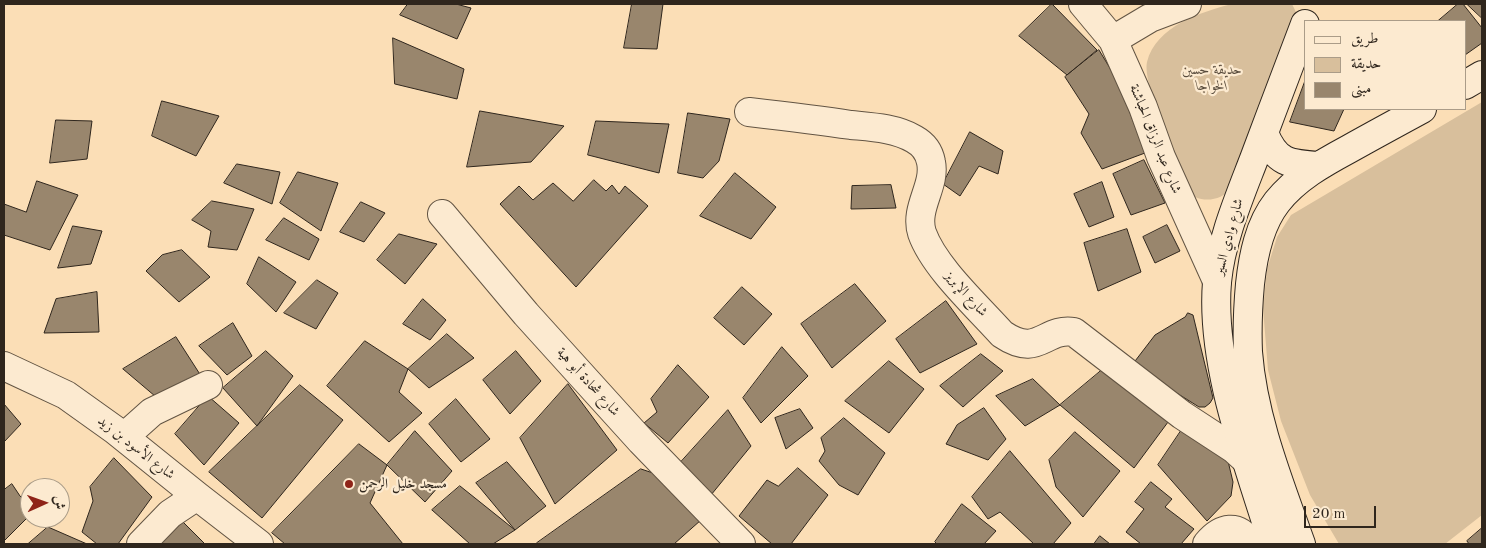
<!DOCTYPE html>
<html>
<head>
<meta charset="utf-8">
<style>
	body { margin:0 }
	#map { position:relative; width:1486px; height:548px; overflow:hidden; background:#fbdeb6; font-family:"Old Standard TT",Amiri,serif }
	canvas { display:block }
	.frame { position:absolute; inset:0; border:5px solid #2f261d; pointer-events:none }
	.legend { position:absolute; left:1304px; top:20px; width:162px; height:90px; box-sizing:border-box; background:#fcead0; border:1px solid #aa9c88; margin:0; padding:6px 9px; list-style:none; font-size:15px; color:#2f261d }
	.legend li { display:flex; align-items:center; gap:10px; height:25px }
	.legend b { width:25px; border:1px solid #aa9c88 }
	.north { position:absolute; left:20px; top:478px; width:50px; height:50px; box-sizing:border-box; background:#fcead0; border:1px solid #aa9c88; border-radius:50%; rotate:88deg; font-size:14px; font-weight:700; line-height:20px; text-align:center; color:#2f261d }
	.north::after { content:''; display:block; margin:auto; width:18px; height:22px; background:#8f2418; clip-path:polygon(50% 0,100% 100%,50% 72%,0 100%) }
	.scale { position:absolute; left:1304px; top:506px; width:72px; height:22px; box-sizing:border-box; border:2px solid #2f261d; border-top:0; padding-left:6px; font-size:15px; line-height:18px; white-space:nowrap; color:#2f261d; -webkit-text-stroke:4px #fcead0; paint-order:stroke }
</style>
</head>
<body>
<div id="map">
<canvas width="1486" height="548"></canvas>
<div class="frame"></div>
<ul class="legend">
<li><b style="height:6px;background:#fcead0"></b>طريق</li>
<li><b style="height:14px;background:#d8bf9c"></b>حديقة</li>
<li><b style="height:14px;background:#99866d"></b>مبنى</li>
</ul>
<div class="north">ش</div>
<div class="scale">20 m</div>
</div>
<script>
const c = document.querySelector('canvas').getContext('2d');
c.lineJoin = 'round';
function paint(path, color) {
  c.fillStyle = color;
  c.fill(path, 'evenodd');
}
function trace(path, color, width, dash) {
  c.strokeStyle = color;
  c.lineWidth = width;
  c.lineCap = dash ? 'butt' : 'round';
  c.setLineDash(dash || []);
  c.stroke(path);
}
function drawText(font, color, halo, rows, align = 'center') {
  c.font = font + ' "Old Standard TT",Amiri,serif';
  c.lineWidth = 4.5;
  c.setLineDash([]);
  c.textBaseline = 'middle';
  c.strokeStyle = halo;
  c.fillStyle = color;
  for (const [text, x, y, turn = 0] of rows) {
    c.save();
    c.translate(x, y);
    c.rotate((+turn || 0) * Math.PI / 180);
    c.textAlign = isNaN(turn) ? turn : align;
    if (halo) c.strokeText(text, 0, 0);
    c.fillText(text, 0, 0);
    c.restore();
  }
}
paint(new Path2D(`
	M1232,4H1292L1297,14L1232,189C1222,198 1209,203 1195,197C1192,196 1188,192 1185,190C1177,165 1142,83 1147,62C1156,26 1201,12 1232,4Z
	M1482,102V515L1445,544H1339L1310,495L1281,421L1268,370L1263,308L1267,269L1277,237L1291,215Z`), '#d8bf9c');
const building = new Path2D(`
	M408,4H456L471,8L457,39L400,15Z
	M632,4H663L657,49L624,48Z
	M1052,4L1097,50L1067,75L1019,36Z
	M1458,4H1463L1482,28V43L1465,55V21H1438Z
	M1467,4H1482V18Z
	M393,38L464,69L457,99L395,84Z
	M1099,50L1119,83L1145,153L1102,169L1081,133L1089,114L1065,77Z
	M1305,81V109H1344L1334,131L1290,122Z
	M162,101L219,116L196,156L152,136Z
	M480,111L564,126L531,162L467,167Z
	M688,113L730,119L719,161L703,178L678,173Z
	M56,120L92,121L87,159L50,163Z
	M596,121L669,124L659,173L588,155Z
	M970,132L1003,151L998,174L979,166L960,196L943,184Z
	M1144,160L1165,203L1131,215L1113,174Z
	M237,164L280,172L272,204L224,183Z
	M298,172L338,183L321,231L280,203Z
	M735,173L776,207L751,239L700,216Z
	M594,180L606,191L612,185L619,194L625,186L648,206L576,287L500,204L519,186L533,200L553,183L573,201Z
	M37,181L78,195L50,250L4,235V204L26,212Z
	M1102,182L1114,217L1089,227L1074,194Z
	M891,185L896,208L851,209L852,186Z
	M212,201L254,209L237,250L208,247L211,231L192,220Z
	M361,202L385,213L364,242L340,232Z
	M284,218L319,239L309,260L266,240Z
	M1167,225L1180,251L1155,263L1143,237Z
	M73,226L102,231L91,264L58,268Z
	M1127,229L1141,272L1098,291L1084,243Z
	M399,234L437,244L405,284L377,260Z
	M182,250L210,277L179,302L146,271L162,255Z
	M259,257L296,282L276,312L247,284Z
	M317,280L338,293L316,329L284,313Z
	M855,284L886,321L832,368L801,324Z
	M742,287L772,314L744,345L714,318Z
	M97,292L99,332L44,333L56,299Z
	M423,299L446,320L430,340L403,324Z
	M946,301L977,344L920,373L896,339Z
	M1188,313L1193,315L1213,398L1210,403L1205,407H1199L1132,365L1155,335L1185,317Z
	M233,323L252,356L227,375L199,346Z
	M447,334L474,358L429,388L408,369Z
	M176,337L203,379L162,402L123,369Z
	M365,341L408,369L399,392L422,413L389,442L327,386Z
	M782,347L808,376L761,423L743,398Z
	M266,351L293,376L257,426L223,388Z
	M516,351L541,381L510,414L483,380Z
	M981,354L1003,371L963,407L940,386Z
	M889,361L924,389L889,433L845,401Z
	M678,365L709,397L668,443L644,423L657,412L651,399Z
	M1102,370L1171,418L1134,468L1060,405Z
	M1033,379L1060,405L1025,426L996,396Z
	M568,384L617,450L555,504L520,438Z
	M300,385L343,420L262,518L209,472Z
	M208,396L239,423L204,465L175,434Z
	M456,399L490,439L461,462L429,424Z
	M4,404L21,424L4,442Z
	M984,408L1006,439L988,460L946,444L957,425Z
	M800,409L813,428L786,449L775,418Z
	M728,410L751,446L711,495L681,462Z
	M844,418L885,453L858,495L839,485L819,461L825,451L821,438Z
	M1185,425L1228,461L1233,482L1231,496L1207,521L1158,465Z
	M415,431L452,471L425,502L387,465Z
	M1075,432L1120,471L1083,517L1056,487L1049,460Z
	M359,444L387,465L370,503L403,544H285L272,533Z
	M1010,451L1071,523L1053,544H1034L1000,512L988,519L972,497Z
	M114,458L152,497L118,544H97L82,532L93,501L90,487Z
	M507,462L546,506L515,530L476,483Z
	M798,468L828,495L791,544H772L739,516L767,480L778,486Z
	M641,469L659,475L701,520L674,544H538L537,543Z
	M1151,482L1172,499L1165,507L1194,529L1181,544H1141L1126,532L1144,509L1135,502Z
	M12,484L20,496L30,506V515L4,541V490Z
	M460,486L515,530L493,544H470L432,510Z
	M962,504L996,531L984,544H937L935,542Z
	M178,517L205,544H152Z
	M48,527L87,544H28Z
	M1482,528V544H1469L1467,541Z
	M1100,536L1110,544H1094Z`);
paint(building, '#99866d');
trace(building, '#2f261d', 1);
const minor = new Path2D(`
	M1083,4L1113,40L1143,107L1161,157L1217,281
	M1113,40L1150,18L1187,4
	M749,112C783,116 817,120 851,125C871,127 895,128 914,139C923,144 929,151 931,162C936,186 914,208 922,233C934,267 977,306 1002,334C1039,359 1044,327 1074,332L1182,415L1234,449L1247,461
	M442,214L526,314L641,441L741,544
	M4,366L66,395L115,430L197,496L259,544
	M124,437L152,412L208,385
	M141,544L170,514L197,496
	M1207,544C1221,527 1238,523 1251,544`);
const secondary = new Path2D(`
	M1465,85L1482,75
	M1264,133C1276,163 1289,164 1319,166
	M1273,544C1249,465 1210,366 1217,282C1221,240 1239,198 1254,159C1271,114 1288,68 1305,24
	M1301,544C1279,482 1253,418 1248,352C1247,329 1248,306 1250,284C1253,256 1259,225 1277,202C1296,178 1323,163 1349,149C1374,135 1398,122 1422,109`);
trace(minor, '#625443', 30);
trace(secondary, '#2f261d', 30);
trace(minor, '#fcead0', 28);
trace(secondary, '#fcead0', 28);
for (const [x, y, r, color] of [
	[349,484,5,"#8f2418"]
]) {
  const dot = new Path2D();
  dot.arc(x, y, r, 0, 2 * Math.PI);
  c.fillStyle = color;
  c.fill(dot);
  trace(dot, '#fcead0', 2);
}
drawText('italic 14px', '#594c3d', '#fcead0', [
	["حديقة حسين",1212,70],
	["الخواجا",1212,86]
]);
drawText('14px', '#2f261d', '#fcead0', [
	["شارع عبد الرزاق الحباشنة",1155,139,68],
	["شارع وادي السير",1229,237,-75],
	["شارع الإبريز",966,294,48],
	["شارع شحادة أبو هية",588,382,48],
	["شارع الأسود بن زيد",136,448,38]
]);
drawText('14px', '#2f261d', '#fcead0', [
	["مسجد خليل الرحمن",359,484]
], 'left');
</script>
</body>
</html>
